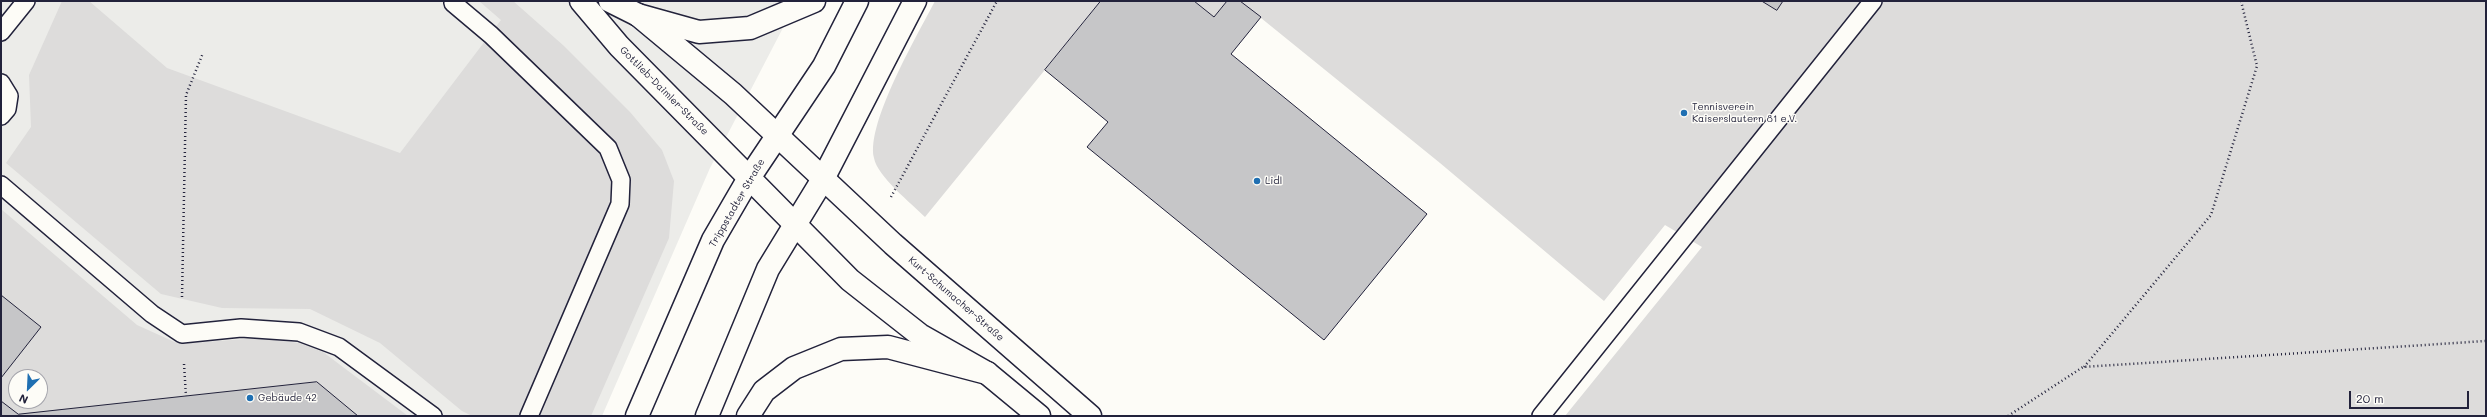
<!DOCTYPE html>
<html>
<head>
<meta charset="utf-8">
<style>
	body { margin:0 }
	#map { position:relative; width:2487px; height:417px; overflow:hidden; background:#fdfcf7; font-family:Mali,sans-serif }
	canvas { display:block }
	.frame { position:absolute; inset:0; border:2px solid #22223b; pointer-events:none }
	.north { position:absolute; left:8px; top:369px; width:40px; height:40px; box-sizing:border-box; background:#fdfcf7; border:1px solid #a5a5ac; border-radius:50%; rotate:204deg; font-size:11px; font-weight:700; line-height:16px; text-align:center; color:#22223b }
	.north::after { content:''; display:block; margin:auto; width:14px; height:18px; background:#1f6fb2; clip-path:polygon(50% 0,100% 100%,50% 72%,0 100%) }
	.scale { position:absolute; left:2349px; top:391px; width:120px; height:18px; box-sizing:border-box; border:2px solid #22223b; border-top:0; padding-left:5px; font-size:12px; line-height:14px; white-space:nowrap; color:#22223b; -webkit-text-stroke:3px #fdfcf7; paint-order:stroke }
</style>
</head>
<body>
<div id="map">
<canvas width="2487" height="417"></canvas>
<div class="frame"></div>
<div class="north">N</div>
<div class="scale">20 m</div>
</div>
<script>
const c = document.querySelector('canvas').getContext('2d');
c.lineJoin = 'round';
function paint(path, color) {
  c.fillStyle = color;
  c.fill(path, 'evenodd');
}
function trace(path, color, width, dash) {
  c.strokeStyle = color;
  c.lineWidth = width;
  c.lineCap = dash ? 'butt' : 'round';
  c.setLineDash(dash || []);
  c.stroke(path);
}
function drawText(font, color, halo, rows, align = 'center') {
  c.font = font + ' Mali,sans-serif';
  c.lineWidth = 3;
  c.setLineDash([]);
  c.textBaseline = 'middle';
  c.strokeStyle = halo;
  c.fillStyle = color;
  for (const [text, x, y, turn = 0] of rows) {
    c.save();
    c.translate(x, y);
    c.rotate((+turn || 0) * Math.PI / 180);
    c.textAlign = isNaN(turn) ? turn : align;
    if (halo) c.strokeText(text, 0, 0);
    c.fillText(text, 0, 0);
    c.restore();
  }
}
paint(new Path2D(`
	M1,1H797L710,168L602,416H1ZM16,377H40V401H16Z`), '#ecece9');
paint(new Path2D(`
	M62,1H89L167,68L400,153L501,20L479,1H513L564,46L630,112L662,150L674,181L669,238L591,416H472L462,411L380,343L310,309L222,308L161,294L6,163L31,127L29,75Z
	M935,1H1101L925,217C912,204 877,176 874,158C866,123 918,34 935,1Z
	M1194,1H1227L1214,17Z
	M1240,1H2486V416H1565L1702,247L1665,225L1604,301L1440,163Z
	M1,209L137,325L179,344L258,338L299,343L323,352L408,416H358L317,382L18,414L1,401V378L41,327L1,295ZM16,377H40V401H16Z`), '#dddcdb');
const building = new Path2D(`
	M1101,1H1194L1214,17L1227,1H1240L1261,17L1231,54L1427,214L1324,340L1087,147L1108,122L1045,70Z
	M1762,1H1783L1777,10Z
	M1,295L41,327L1,378Z
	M317,382L358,416H1V401L18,414Z`);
paint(building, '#c6c6c8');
trace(building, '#22223b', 1);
const lane = new Path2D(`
	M453,3L491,35L608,148L621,180L620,204L529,416
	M1,32L26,1
	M1,83L9,96L7,109L1,116
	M1,185L152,314L182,334L241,328L299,332L339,347L433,416
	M1541,416L1873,1`);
const street = new Path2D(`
	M581,1L619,46L850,280L920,335L987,373L1039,416
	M610,1L638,15L733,94L893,244L1090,416`);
const secondary = new Path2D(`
	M638,15L699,32L750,28L814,1
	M637,416L713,240L749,178L824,66L857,1
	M707,416L768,269L823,179L915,1
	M748,416L764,391L794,368L841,349L888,347L987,373`);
trace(lane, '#22223b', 20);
trace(street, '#22223b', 25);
trace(secondary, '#22223b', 25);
trace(new Path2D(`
	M891,197L997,1
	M182,297L186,95L203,53
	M184,364L186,396
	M2084,367L2211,215L2257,66L2241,1
	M2008,416L2083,367L2486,341`), '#22223b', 2.5, [1, 3]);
trace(lane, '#fdfcf7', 17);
trace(street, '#fdfcf7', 22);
trace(secondary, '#fdfcf7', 22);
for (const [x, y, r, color] of [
	[1684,113,4,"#1f6fb2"],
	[1257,181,4,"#1f6fb2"],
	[250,398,4,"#1f6fb2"]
]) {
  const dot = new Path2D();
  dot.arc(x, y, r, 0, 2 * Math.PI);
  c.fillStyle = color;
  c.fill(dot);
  trace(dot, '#fdfcf7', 1.5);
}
drawText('10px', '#22223b', '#fdfcf7', [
	["Gottlieb-Daimler-Straße",664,91,45],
	["Trippstadter Straße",737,203,-60],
	["Kurt-Schumacher-Straße",956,299,41]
]);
drawText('10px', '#22223b', '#fdfcf7', [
	["Tennisverein",1692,107],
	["Kaiserslautern 81 e.V.",1692,119],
	["Lidl",1265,181],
	["Gebäude 42",258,398]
], 'left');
</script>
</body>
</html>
